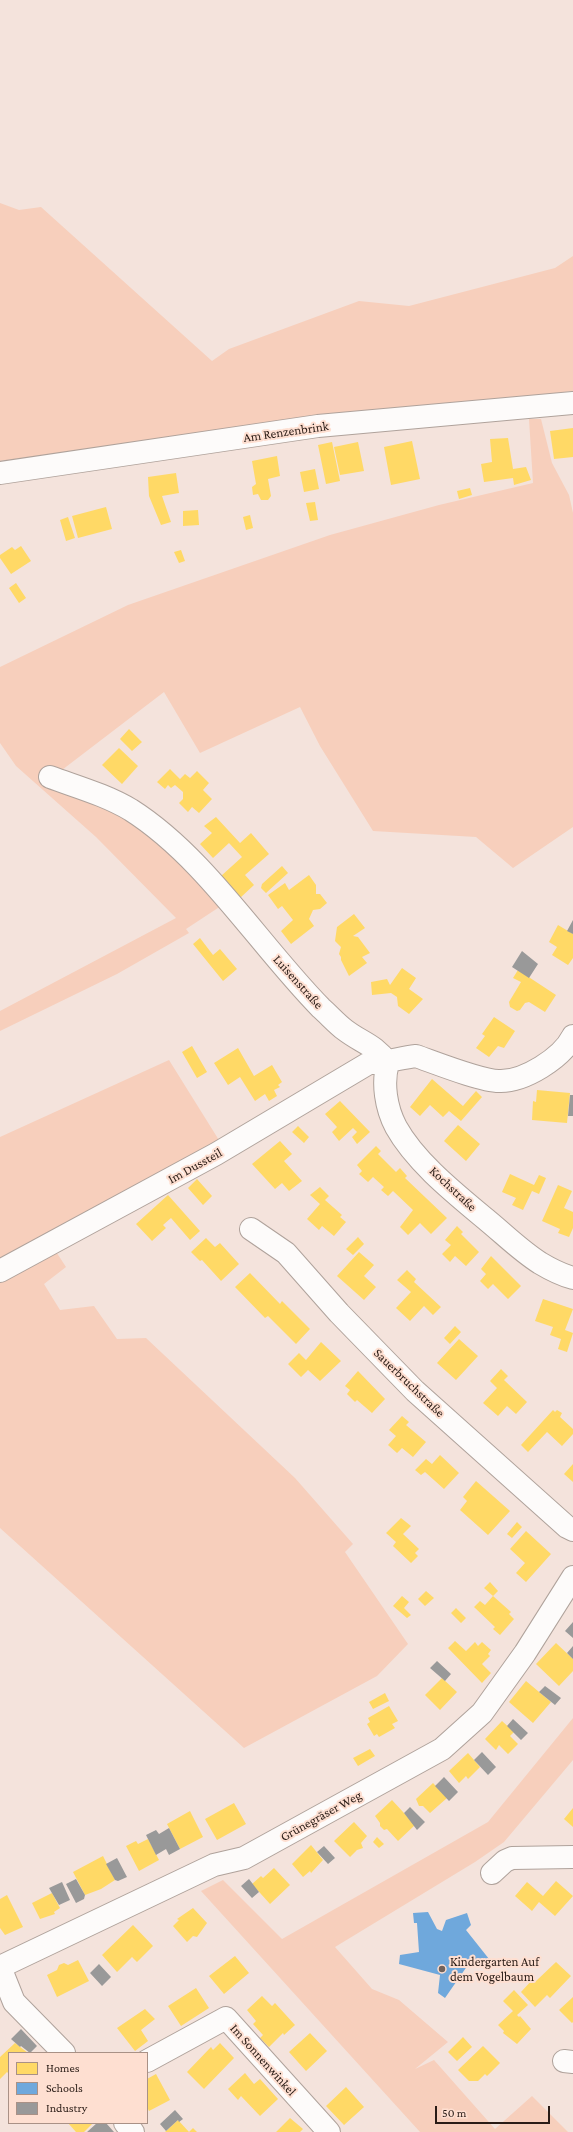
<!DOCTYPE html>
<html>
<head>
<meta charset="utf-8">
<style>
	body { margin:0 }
	#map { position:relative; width:573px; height:2132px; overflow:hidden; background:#f4e3dc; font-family:"Crimson Pro",serif }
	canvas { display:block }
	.legend { position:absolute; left:8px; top:2052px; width:140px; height:72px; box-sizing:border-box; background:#fedfd1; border:1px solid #a99186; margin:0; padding:5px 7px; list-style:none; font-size:12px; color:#2a1c16 }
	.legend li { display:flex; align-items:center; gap:8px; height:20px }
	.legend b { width:20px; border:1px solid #a99186 }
	.scale { position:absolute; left:435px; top:2106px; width:115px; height:18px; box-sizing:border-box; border:2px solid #2a1c16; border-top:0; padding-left:5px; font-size:12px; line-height:14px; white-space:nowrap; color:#2a1c16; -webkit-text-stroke:3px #fedfd1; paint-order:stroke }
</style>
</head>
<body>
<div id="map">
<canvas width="573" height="2132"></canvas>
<ul class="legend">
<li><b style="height:11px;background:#ffd966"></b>Homes</li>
<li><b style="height:11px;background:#6fa8dc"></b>Schools</li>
<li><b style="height:11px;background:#999"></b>Industry</li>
</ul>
<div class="scale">50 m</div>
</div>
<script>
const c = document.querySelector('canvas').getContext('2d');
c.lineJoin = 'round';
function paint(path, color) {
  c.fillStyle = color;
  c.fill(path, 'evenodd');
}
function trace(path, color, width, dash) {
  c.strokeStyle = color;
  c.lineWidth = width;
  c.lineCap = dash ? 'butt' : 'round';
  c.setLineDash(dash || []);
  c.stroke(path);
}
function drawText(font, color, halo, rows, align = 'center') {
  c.font = font + ' "Crimson Pro",serif';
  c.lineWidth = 4;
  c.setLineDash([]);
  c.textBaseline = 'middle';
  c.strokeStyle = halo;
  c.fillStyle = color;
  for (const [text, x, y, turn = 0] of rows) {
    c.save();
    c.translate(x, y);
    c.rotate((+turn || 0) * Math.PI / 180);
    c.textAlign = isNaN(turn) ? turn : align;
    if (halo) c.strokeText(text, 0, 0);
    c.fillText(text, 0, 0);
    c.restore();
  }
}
paint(new Path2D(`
	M0,203L19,210L41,207L212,361L229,349L359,301L409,306L555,268L573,256V391L319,420L0,461Z
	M529,419H541L552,463L569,495L573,513V827L513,868L476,837L373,831L320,746L300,707L200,753L164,692L58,773L111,804L158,837L224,904L186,929L189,933L117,974L0,1031V1011L176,918L96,837L16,766L0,743V667L128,605L330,535L439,505L533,483Z
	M169,1060L222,1145L0,1265V1137Z
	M53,1247L66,1267L44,1284L60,1310L94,1306L117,1339L146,1338L295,1478L353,1544L345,1552L408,1644L377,1676L244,1748L0,1528V1276Z
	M573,1718V1760L504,1842L475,1862L335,1947L372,1989L399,2000L448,2042L415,2069L434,2060L495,2129L532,2096L568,2132H420L201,1891L223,1880L282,1939L488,1822Z`), '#f7cfbc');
paint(new Path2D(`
	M573,428V457L554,459L550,431Z
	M508,438L513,469L526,467L531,480L514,485L513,478L484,482L481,464L492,462L490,439Z
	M412,441L420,479L391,485L384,447Z
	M332,442L340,481L326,484L318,445Z
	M358,442L364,471L340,475L334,447Z
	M277,456L280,476L268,479L271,496L268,500H261L258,494L253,495L252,487L256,484L252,461Z
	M315,469L319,489L304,492L300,472Z
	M176,473L179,493L162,496L171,522L161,525L149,496L148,477Z
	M470,488L472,495L459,499L457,491Z
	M315,502L318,520L310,521L306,503Z
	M106,507L112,529L78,538L72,516Z
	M198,510L199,525L183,526V511Z
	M250,515L253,528L246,530L243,517Z
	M68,517L75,538L66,541L60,520Z
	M21,546L31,561L11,574L0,558V555L12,547L15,550Z
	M181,550L185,561L179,563L174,552Z
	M16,583L26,598L19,603L9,588Z
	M129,729L142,742L132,751L120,739Z
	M119,748L138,766L122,784L102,765Z
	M170,769L180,779L185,774L190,778L197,771L209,783L203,790L212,799L199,813L192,807L188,812L179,803L183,799V792L175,785L171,788L168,785L165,789L157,782Z
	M216,817L240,843L251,833L269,854L245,875L254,885L240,898L221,876L242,857L229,843L213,858L200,844L212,833L204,826Z
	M282,866L288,873L266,893L261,888L262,884Z
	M309,875L316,885V894H320L327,903L320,909L313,910L309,919L314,926L291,944L281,931L293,920L282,906L278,909L268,895L285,883L289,890Z
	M354,914L365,928L353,936L358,937L370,953L362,957L367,963L349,976L341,960V957L339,954L341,947L335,941L337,927Z
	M558,925L573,934V958L568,965L552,955L557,947L549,942Z
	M200,938L213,955L220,949L237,969L223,981L193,944Z
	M402,968L416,978L409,989L423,999L409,1014L398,1006L397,997L391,993L372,995L371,982L387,979L390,985Z
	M518,970L556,995L545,1012L529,1002L525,1003L520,1010L517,1011L510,1007L509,1002L521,982L513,978Z
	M494,1017L515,1031L504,1048L498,1046L489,1057L476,1048L485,1036L482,1034Z
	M192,1046L207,1072L197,1078L182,1052Z
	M238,1048L254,1076L272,1065L282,1082L278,1085L280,1087L274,1090L277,1096L269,1101L265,1094L255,1101L240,1077L228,1085L214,1063Z
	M432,1079L463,1106L476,1091L482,1097L461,1121L449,1111L443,1117L430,1105L420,1116L410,1107Z
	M537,1090L570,1093L567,1123L532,1120L533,1101L536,1102Z
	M340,1101L370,1132L357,1144L352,1137L357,1132L353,1128L339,1141L332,1132L337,1127L325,1114Z
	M458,1125L480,1144L466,1161L444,1141Z
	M298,1126L309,1137L304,1143L292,1132Z
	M280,1141L292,1154L284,1161L302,1181L289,1191L282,1183L275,1189L252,1164Z
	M376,1146L381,1151L378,1154L396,1172L400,1168L407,1176L405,1178L447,1218L431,1234L420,1223L408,1235L400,1227L413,1210L393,1191L388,1196L381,1190L384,1187L373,1177L368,1182L359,1174L362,1171L357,1165Z
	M510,1174L534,1185L539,1175L546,1178L539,1194L532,1191L523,1210L512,1205L516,1198L502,1192Z
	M197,1179L212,1196L203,1205L188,1188Z
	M558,1185L572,1191L564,1208L573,1212V1228L569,1237L558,1233L560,1229L542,1221Z
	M320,1187L329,1196L325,1200L342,1215L340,1217L346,1222L334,1236L322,1226L319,1230L307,1219L320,1204L310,1195Z
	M168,1195L200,1231L190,1240L171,1218L163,1225L166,1228L152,1241L136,1224Z
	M457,1226L463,1232L461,1234L479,1252L466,1266L455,1256L450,1262L442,1254L451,1245L445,1240Z
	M358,1237L364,1244L353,1255L346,1249Z
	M206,1238L215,1247L220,1243L239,1264L221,1281L202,1260L200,1261L191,1252Z
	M359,1252L374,1265L364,1276L376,1287L364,1300L337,1276Z
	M491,1256L521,1286L508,1299L493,1284L488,1289L480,1281L486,1274L481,1269Z
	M407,1270L416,1279L414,1282L441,1307L433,1315L424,1306L410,1321L396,1308L411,1292L397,1280Z
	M250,1273L280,1304L282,1301L310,1329L296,1344L268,1316L265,1318L235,1287Z
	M543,1299L573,1309L565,1330L573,1333L567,1352L558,1349L561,1339L550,1335L553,1327L535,1321Z
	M455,1326L461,1332L450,1344L444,1338Z
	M459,1339L478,1356L456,1380L437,1363Z
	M321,1342L341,1361L320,1381L308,1370L301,1377L288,1364L299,1353L306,1360Z
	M501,1369L508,1376L504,1380L527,1402L516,1414L507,1406L498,1416L483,1403L497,1388L490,1381Z
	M358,1371L385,1399L372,1413L357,1400L355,1402L347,1394L350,1390L345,1386Z
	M553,1410L555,1412L557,1410L562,1413L560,1417L573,1429V1434L562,1446L547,1432L528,1452L521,1445Z
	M402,1416L409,1422L406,1425L426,1442L413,1457L402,1448L397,1453L388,1445L396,1436L389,1430Z
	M440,1455L459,1473L444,1489L425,1472L421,1475L415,1470L426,1459L432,1464Z
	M573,1464V1482L564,1474Z
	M476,1481L510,1511L488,1535L460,1510L467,1501L463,1497Z
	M401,1518L411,1526L403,1534L419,1549L415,1553L418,1556L411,1563L393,1546L396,1542L386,1533Z
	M517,1522L522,1527L512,1538L507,1534Z
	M526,1531L551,1554L526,1582L516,1573L525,1563L510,1549Z
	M490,1582L498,1591L493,1596L484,1588Z
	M426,1591L434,1598L425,1606L418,1599Z
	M402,1596L409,1602L404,1608L411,1615L407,1618L393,1606Z
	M493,1596L511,1612L509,1614L514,1619L500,1635L493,1629L495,1627L474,1607L480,1601L485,1605Z
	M456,1608L466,1618L461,1623L451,1613Z
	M455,1641L466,1651L475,1642L478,1646L482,1642L491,1650L488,1654L490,1656L482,1664L491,1673L482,1683L448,1648Z
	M556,1643L573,1659V1671L559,1686L536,1664Z
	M442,1678L457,1692L440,1710L425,1695Z
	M526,1681L551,1702L533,1723L509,1702Z
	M385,1693L389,1701L373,1709L369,1702Z
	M389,1706L398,1721L392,1724L395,1728L379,1737L377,1734L374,1736L367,1724L370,1722L368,1718Z
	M502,1721L514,1732L510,1736L518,1744L508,1754L499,1745L496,1750L485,1739Z
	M370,1749L375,1756L358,1766L353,1758Z
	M468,1753L480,1767L468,1779L466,1776L459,1783L449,1771Z
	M433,1783L447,1798L430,1813L423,1806H419L416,1799Z
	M392,1800L415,1825L398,1841L387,1829L384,1830L380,1826V1823L375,1816Z
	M234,1803L246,1824L217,1840L205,1819Z
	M573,1808V1827L564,1819Z
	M190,1811L203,1837L180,1849L167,1824Z
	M354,1822L367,1836L361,1843L363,1848L357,1850L350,1857L334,1841Z
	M377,1837L384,1844L379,1848L373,1842Z
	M148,1839L159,1860L139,1871L126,1846L136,1841L138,1844Z
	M311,1845L323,1860L311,1873L310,1871L303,1877L292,1864Z
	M103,1856L115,1880L101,1889L85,1895L73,1872Z
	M274,1868L290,1885L270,1904L252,1884L261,1876L263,1878Z
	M556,1881L573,1896L555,1916L539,1902L532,1911L515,1896L527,1882L543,1896Z
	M52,1893L60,1908L54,1912L55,1914L40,1919L32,1903Z
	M7,1895L23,1927L5,1935L0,1928V1899Z
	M193,1908L207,1923L197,1937L193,1936L187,1942L173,1926L179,1920L177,1919Z
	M133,1925L153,1946L137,1962L132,1957L117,1972L102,1955Z
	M235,1956L249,1973L224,1994L209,1976Z
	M78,1960L89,1981L57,1997L47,1975L57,1970L59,1965L64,1963L68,1965Z
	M556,1962L571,1976L550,1998L547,1995L535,2007L521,1992L533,1979L535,1982Z
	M196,1988L209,2008L181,2026L168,2006Z
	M514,1990L528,2005L517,2015L519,2017L520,2016L531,2029L517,2044L503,2033L504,2031L498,2025L513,2011L503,2001Z
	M262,1996L272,2006L275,2003L295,2025L284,2035L283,2033L269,2047L260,2038L263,2035L253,2024L256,2021L247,2010Z
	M573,1997V2022L572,2023L559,2010Z
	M145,2009L155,2019L141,2030L148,2041L135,2051L117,2028Z
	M310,2033L327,2051L306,2071L289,2052Z
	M463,2037L472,2047L457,2061L448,2052Z
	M15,2043L28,2053H9V2074L7,2072L0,2079V2057Z
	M220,2043L234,2058L204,2089L187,2072L211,2047L213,2050Z
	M483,2046L500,2063L487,2076L485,2074L478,2081H469L458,2070Z
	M245,2073L254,2084L260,2079L278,2099L260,2116L241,2096L238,2100L228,2089Z
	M156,2074L170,2100L149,2111L147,2107V2079Z
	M346,2087L364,2107L344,2125L326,2106Z
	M290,2118L303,2129L300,2132H276Z
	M178,2120L189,2132L193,2128L197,2132H165Z
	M68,2123H93L84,2132H76Z`), '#ffd966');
paint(new Path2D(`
	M428,1912L437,1929L442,1931L446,1920L467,1913L471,1925L466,1930L493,1964L486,1969L470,1962L445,1998L438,1993L440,1975L399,1964L400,1955L419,1952L417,1923H414L413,1913Z`), '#6fa8dc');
paint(new Path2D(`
	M573,920V934L567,931Z
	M522,951L538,964L529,978L512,967Z
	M570,1095H573V1116H568Z
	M573,1622V1638L565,1631Z
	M573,1646V1659L567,1653Z
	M437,1661L451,1674L445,1681L430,1668Z
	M545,1686L561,1698L555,1705L539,1692Z
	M513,1719L528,1733L521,1740L507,1726Z
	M482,1752L496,1767L488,1775L474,1760Z
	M444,1777L458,1792L449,1801L435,1786Z
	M410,1807L425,1822L417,1830L404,1813Z
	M169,1828L180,1849L169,1855L166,1849L156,1855L146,1835L156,1830L159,1834Z
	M324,1846L335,1858L328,1864L317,1852Z
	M117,1858L127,1877L118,1881L115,1880L106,1864Z
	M76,1879L85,1895L84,1899L76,1903L66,1884Z
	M249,1879L259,1892L252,1898L241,1886Z
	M62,1882L70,1900L59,1905L49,1888Z
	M99,1964L111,1977L102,1986L90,1973Z
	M21,2029L37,2046L30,2053L21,2046L20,2047L11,2039Z
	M175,2110L183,2119L179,2122L178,2120L166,2131L160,2124Z
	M97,2123H106L114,2132H87Z`), '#999');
const minor = new Path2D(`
	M0,473L318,426L573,403
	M50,777C77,787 106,795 131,810C205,857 259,945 321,1008C329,1015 337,1024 345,1030C362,1043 374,1044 388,1063
	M388,1063C382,1083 386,1108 396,1127C416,1163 457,1195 488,1221C505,1235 521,1251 540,1263C550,1269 562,1275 573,1278
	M251,1229L286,1253L339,1313L415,1391L567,1527L573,1530
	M0,1271L216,1154L369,1063C386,1063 399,1058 416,1056C436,1063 481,1081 499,1081C524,1082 562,1058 573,1036
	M492,1873L505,1861L512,1858L573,1857
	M64,2053L14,2002L0,1967L214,1865L244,1858L442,1749L482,1713L525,1653L573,1577
	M147,2061L226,2018L329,2132
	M564,2061L573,2062
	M125,2123L133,2132`);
trace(minor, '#afa29b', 24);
trace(minor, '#fdfbfa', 22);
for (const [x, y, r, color] of [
	[442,1969,4,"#71625b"]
]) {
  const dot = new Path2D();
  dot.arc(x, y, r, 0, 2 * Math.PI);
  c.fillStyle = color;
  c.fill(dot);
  trace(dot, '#fedfd1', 1.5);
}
drawText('13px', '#2a1c16', '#fedfd1', [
	["Am Renzenbrink",286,432,-8],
	["Luisenstraße",298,982,48],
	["Im Dussteil",195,1166,-29],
	["Kochstraße",453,1189,43],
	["Sauerbruchstraße",409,1383,44],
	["Grünegräser Weg",321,1816,-29],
	["Im Sonnenwinkel",263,2060,48]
]);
drawText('13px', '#2a1c16', '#fedfd1', [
	["Kindergarten Auf",450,1962],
	["dem Vogelbaum",450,1977]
], 'left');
</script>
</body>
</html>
